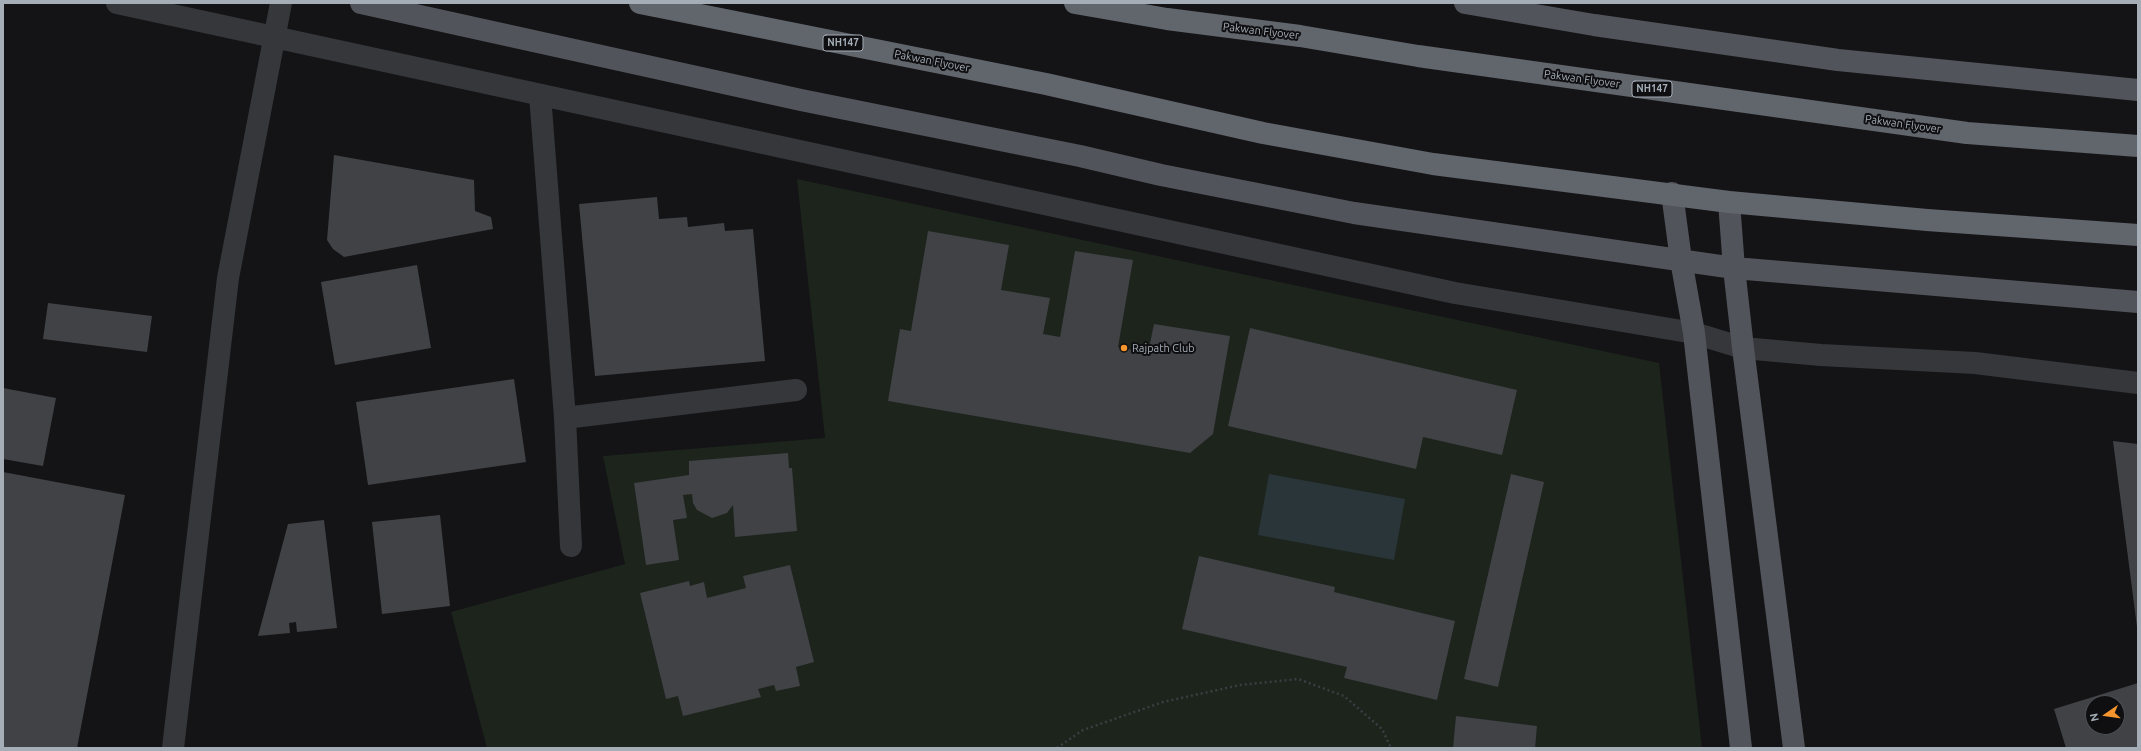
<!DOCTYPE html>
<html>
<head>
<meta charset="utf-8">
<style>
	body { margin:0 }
	#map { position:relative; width:2141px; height:751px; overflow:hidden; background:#141416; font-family:Ubuntu,sans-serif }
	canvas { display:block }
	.frame { position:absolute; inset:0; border:4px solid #a5adb6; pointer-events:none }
	.north { position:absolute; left:2085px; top:695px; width:40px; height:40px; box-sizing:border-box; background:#0f0f11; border:1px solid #4b4e53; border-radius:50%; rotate:257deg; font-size:11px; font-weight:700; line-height:16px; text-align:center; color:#a5adb6 }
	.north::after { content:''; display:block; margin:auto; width:14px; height:18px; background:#f4952d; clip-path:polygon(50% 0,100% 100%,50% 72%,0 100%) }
</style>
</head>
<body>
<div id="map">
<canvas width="2141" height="751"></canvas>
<div class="frame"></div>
<div class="north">N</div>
</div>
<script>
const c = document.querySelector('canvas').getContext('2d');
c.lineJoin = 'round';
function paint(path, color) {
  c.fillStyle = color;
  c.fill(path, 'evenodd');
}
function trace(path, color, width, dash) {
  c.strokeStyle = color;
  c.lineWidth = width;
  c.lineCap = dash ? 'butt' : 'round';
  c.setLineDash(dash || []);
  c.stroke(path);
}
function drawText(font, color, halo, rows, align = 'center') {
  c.font = font + ' Ubuntu,sans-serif';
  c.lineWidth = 4;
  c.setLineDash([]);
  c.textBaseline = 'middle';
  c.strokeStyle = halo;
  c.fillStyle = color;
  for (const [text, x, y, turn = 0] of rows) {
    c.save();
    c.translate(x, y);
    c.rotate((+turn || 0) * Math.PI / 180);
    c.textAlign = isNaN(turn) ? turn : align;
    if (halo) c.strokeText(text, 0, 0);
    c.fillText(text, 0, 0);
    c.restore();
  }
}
paint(new Path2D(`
	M797,179L1659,363L1702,748H487L451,612L625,564L603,456L825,438Z`), '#1c241c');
paint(new Path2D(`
	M1269,474L1405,499L1394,560L1258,535Z`), '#2a353a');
paint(new Path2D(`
	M334,155L474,180L475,211L491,217L493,229L344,257L333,249L327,240Z
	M657,197L659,219L687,217L688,227L724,223L725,231L753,229L765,361L595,376L579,204Z
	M928,231L1009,245L1001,290L1050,298L1043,334L1060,337L1075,251L1133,260L1118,347L1148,353L1154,324L1230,336L1213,434L1190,453L888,401L900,329L911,331Z
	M417,265L431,348L335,365L321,282Z
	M48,303L152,316L147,352L43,339Z
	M1250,328L1517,390L1502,455L1423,437L1416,469L1228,426Z
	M514,379L526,462L368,485L356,402Z
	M3,388L56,398L43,466L3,459Z
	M2113,441L2138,444V626L2137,627Z
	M788,453L789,468H792L797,531L735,537L733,505L727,513L712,518L697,510L693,503L692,494L683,495L687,518L673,520L679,560L646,565L634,483L689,475V461Z
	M3,472L125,495L77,748H3Z
	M1511,474L1544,482L1498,687L1464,679Z
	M440,515L450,606L382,614L372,522Z
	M324,520L337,628L297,632L296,622L289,623L290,633L258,636L288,524Z
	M1199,556L1335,587L1334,592L1455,621L1437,700L1344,678L1347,667L1182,629Z
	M790,565L814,662L796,667L800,686L776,691L774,685L758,689L761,697L683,716L678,696L666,699L640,593L689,581L690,586L704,582L707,598L746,588L743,576Z
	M2138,683V748H2066L2054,709ZM2093,703H2117V727H2093Z
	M1456,716L1537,726L1535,748H1453Z`), '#404246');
trace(new Path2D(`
	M1057,748L1083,730L1163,702L1240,685L1298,679L1344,696L1382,729L1391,748`), '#3b3e42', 2.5, [2, 3]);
trace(new Path2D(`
	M117,3L1455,293L1694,333L1743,348L1821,355L1975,363L2138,383
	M540,95L565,418L571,546
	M565,418L796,390
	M173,748L228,278L281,3`), '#35373b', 22);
trace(new Path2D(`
	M361,3L801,100L1080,156L1161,175L1354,213L1734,268L2138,302
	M1465,3L1594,25L1838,60L2138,90
	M1672,193L1681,260L1694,333L1741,748
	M1729,202L1734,268L1743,348L1794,748`), '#51545a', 22);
trace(new Path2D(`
	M640,3L1046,84L1263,133L1433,164L1729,202L1927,220L2138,235
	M1075,3L1167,19L1300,36L1418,56L1967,133L2138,146`), '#61656c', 22);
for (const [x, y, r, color] of [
	[1124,348,4,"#f4952d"]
]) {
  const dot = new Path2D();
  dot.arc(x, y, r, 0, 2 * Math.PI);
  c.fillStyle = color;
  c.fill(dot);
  trace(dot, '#0f0f11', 1.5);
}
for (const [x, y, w] of [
	[843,43,40],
	[1652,89,40]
]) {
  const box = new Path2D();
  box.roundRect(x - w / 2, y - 8, w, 16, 3);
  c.fillStyle = '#0f0f11';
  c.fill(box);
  trace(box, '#a5adb6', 1);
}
drawText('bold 10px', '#a5adb6', null, [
	["NH147",843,43],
	["NH147",1652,89]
]);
drawText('11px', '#a5adb6', '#0f0f11', [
	["Pakwan Flyover",1261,31,7],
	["Pakwan Flyover",932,61,11],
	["Pakwan Flyover",1582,79,8],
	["Pakwan Flyover",1903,124,8]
]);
drawText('11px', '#a5adb6', '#0f0f11', [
	["Rajpath Club",1132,348]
], 'left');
</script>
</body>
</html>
